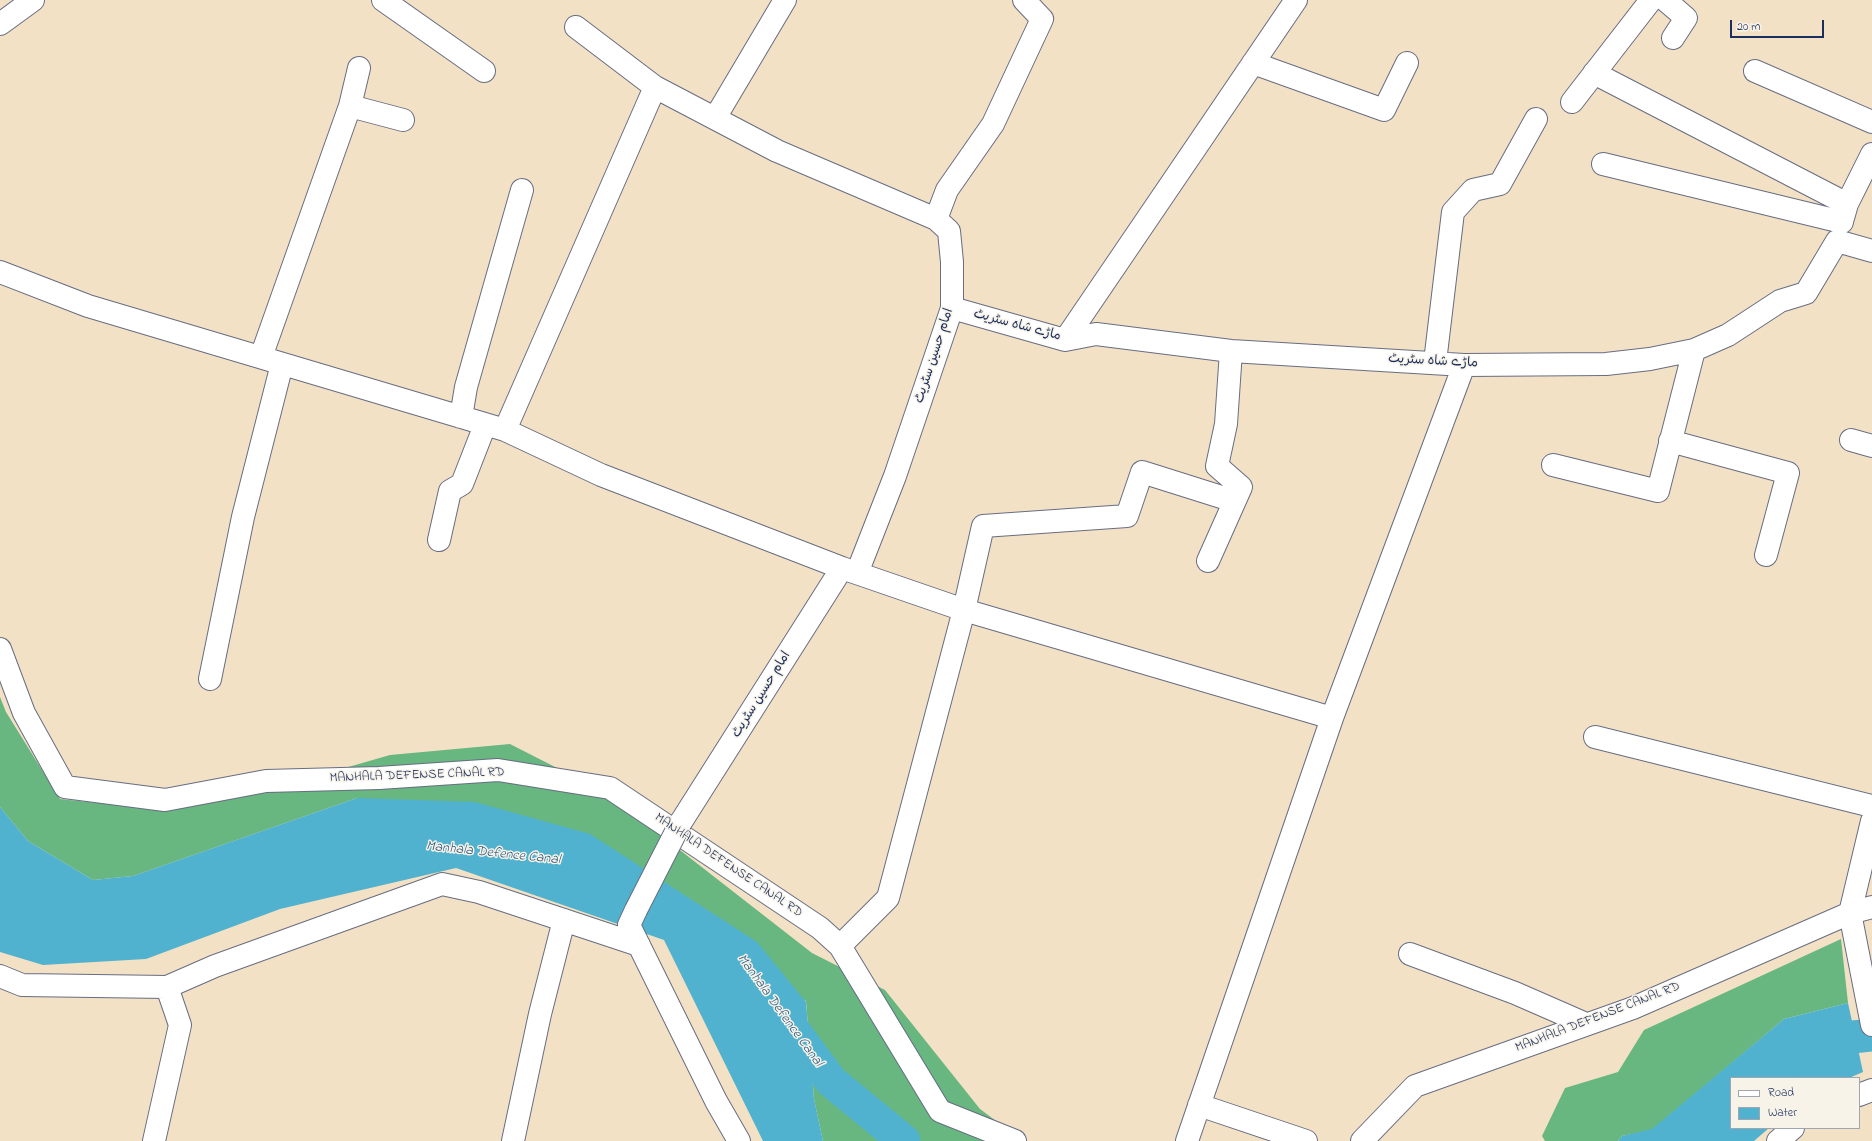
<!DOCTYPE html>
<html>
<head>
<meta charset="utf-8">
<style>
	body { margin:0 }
	#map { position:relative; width:1872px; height:1141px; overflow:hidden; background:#f3e1c6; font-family:"Indie Flower",sans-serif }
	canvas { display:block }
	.legend { position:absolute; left:1730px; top:1077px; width:130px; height:52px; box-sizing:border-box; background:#f7f3e8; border:1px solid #9fa5b1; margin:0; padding:5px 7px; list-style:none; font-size:12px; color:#1b2f5e }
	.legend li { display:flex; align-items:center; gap:8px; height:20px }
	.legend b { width:20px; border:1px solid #9fa5b1 }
	.scale { position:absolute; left:1730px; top:20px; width:94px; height:18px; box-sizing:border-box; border:2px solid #1b2f5e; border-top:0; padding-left:5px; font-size:12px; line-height:14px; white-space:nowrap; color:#1b2f5e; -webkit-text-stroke:3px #f7f3e8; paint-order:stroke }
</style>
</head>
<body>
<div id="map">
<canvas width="1872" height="1141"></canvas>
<ul class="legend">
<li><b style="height:5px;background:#fff"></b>Road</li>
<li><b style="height:11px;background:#50b2cf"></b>Water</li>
</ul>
<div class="scale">20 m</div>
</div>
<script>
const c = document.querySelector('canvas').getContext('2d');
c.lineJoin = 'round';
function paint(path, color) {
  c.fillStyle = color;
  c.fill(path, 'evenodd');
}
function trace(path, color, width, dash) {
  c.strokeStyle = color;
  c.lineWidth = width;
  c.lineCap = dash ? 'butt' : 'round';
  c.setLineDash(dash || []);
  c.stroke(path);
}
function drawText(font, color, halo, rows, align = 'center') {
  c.font = font + ' "Indie Flower","Playpen Sans Arabic",sans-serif';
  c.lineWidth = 3;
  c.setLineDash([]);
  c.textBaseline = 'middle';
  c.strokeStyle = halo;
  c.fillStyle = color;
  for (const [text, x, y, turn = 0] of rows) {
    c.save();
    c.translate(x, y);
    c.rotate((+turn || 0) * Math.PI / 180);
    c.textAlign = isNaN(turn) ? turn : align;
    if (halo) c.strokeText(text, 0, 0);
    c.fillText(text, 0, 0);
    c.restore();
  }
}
paint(new Path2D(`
	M0,697L6,712L60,799L166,810L265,791L390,755L510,744L608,794L812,953L885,990L980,1109L1023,1141H823L814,1099L806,1001L357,798L133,876L93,880L28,841L0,807Z
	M1841,939L1848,1003L1784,1019L1652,1130L1622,1136L1618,1141H1545L1542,1136L1565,1088L1618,1072L1644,1030Z`), '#68b680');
paint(new Path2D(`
	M357,798L475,802L590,834L757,942L806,1002L814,1099L823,1141H763L664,940L456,868L280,909L146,959L43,965L0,952V807L28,841L93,880L133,876Z
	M1848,1003L1863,1072L1849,1078H1731V1128H1769L1754,1141H1618L1622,1136L1652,1129L1784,1019Z`), '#50b2cf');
trace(new Path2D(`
	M784,1017L831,1081L904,1141
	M1767,1078L1806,1042L1872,1035`), '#50b2cf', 33);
const minor = new Path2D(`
	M383,0L484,71
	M1665,0L1686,18L1673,38
	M576,27L655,87L777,151L936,219
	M1253,63L1384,110L1407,63
	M1755,71L1872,122
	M1594,73L1847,204
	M1572,102L1651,0
	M350,106L403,120
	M715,118L785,0
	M1603,164L1842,222
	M1843,218L1847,204L1872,154
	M0,272L88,306L505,430L601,475L842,568L964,610L1332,718
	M952,308L1065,340L1096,334L1231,351L1464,365L1606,364L1650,359L1694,350L1728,335L1780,301L1806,293L1837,241L1872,251
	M1065,340L1296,0
	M261,357L350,106L359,68
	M1435,362L1453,212L1473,190L1500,184L1536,119
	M461,417L466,387L522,190
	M505,430L655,87
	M1851,440L1872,446
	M1670,441L1788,473L1766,555
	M1553,465L1658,491L1694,350
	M439,540L450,491L462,484L485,425
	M1208,561L1241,487L1217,466L1226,424L1231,351
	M857,573L895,476L952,308V262L949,231L936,219L947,190L993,124L1042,19L1024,0
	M0,649L24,713L65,787L165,800L266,781L379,778L498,770L610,788L820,928L840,946L940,1111L1015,1141
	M210,679L243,517L282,364
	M1595,737L1872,806
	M1872,821L1850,913L1872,1025
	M681,822L842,568
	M636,910L629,925L716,1101L739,1141
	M840,946L888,898L964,610L983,526L1127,516L1142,472L1234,501
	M1410,954L1515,993L1586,1024
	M0,976L22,985L167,987L180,1025L154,1141
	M167,987L215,966L442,884L479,892L639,945
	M1859,1095L1872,1090
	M1199,1105L1306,1141
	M513,1141L540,1014L564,920
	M1187,1141L1332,718L1464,365
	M1362,1141L1415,1086L1633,1008L1850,913L1872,907
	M1778,1141L1793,1128`);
const major = new Path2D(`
	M0,24L33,0`);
trace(minor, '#676d82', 24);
trace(major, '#676d82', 24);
trace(minor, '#fff', 22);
trace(major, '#fff', 22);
const minorBridge = new Path2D(`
	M636,910L681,822`);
trace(minorBridge, '#676d82', 24, []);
trace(minorBridge, '#fff', 22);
drawText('13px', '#1b2f5e', '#f7f3e8', [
	["ماڑے شاہ سٹریٹ",1017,326,15],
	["امام حسین سٹریٹ",935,356,-72],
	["ماڑے شاہ سٹریٹ",1433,362,3],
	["امام حسین سٹریٹ",762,695,-58],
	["MANHALA DEFENSE CANAL RD",417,776,-2],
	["MANHALA DEFENSE CANAL RD",728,866,34],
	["MANHALA DEFENSE CANAL RD",1598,1018,-21]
]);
drawText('italic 14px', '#2b5680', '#f7f3e8', [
	["Manhala Defence Canal",493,854,6],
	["Manhala Defence Canal",779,1011,54]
]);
</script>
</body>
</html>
